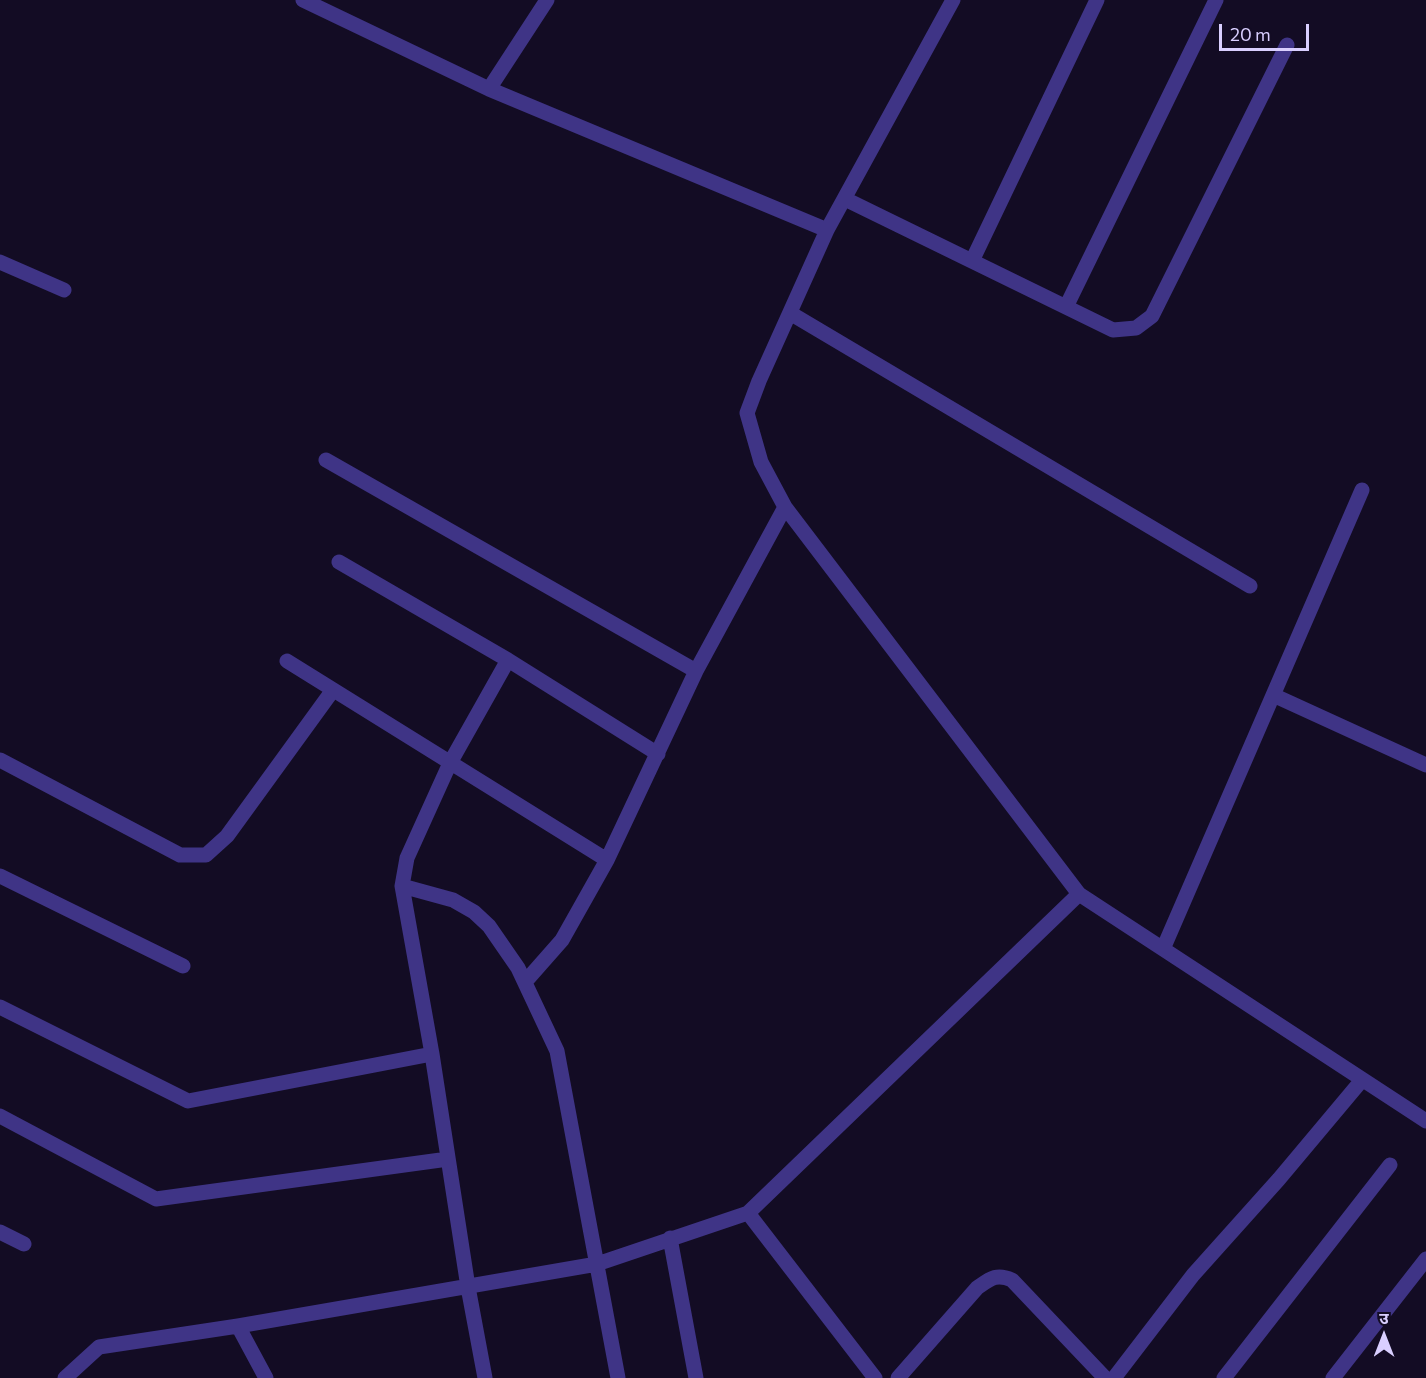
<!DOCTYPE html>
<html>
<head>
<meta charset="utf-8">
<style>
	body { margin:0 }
	#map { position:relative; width:1426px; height:1378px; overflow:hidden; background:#130c24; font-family:Commissioner,"Noto Sans Devanagari",sans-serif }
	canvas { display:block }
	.north { position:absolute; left:1354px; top:1306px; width:60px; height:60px; -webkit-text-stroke:4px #130c24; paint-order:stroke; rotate:0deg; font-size:16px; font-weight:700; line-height:24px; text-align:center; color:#d9cfff }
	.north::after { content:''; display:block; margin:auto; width:21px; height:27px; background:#d9cfff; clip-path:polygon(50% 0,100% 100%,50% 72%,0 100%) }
	.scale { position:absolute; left:1219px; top:24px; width:90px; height:27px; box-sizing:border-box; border:3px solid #d9cfff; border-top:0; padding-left:8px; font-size:18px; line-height:21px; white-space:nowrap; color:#d9cfff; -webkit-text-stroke:4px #130c24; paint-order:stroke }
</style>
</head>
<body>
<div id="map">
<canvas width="1426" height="1378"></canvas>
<div class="north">उ</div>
<div class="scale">20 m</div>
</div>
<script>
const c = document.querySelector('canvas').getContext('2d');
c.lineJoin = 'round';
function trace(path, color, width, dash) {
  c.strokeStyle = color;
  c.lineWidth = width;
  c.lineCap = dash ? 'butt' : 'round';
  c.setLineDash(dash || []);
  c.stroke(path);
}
trace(new Path2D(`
	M303,0L489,89L827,230
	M953,0L827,230L759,381L747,413L761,462L785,507L1079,894L1426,1121
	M489,89L547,0
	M845,199L1113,330L1136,328L1152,316L1287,45
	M972,261L1097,0
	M0,262L64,290
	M1066,307L1216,0
	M790,313L1250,586
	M326,460L696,671
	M339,562L508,660L658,754
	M287,661L607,860
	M1273,695L1426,765
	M0,760L180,855H206L227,836L333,690
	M0,876L183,966
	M402,886L453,900L474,912L489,926L518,968L557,1051L618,1378
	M1163,949L1362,490
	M525,982L562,940L607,860L696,671L785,507
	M0,1007L188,1101L432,1054
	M0,1116L156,1199L448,1159
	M748,1213L875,1378
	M0,1232L24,1244
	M670,1238L696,1378
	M238,1326L266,1378
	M65,1378L99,1347L238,1326L597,1264L748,1213L1079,894
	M485,1378L468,1287L432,1054L402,886L407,858L450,763L508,660
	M898,1378L977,1288C990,1279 996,1273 1012,1280L1105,1378
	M1114,1378L1193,1275L1279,1179L1362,1080
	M1224,1378L1390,1165
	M1333,1378L1426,1259`), '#3f3486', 15);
</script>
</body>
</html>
